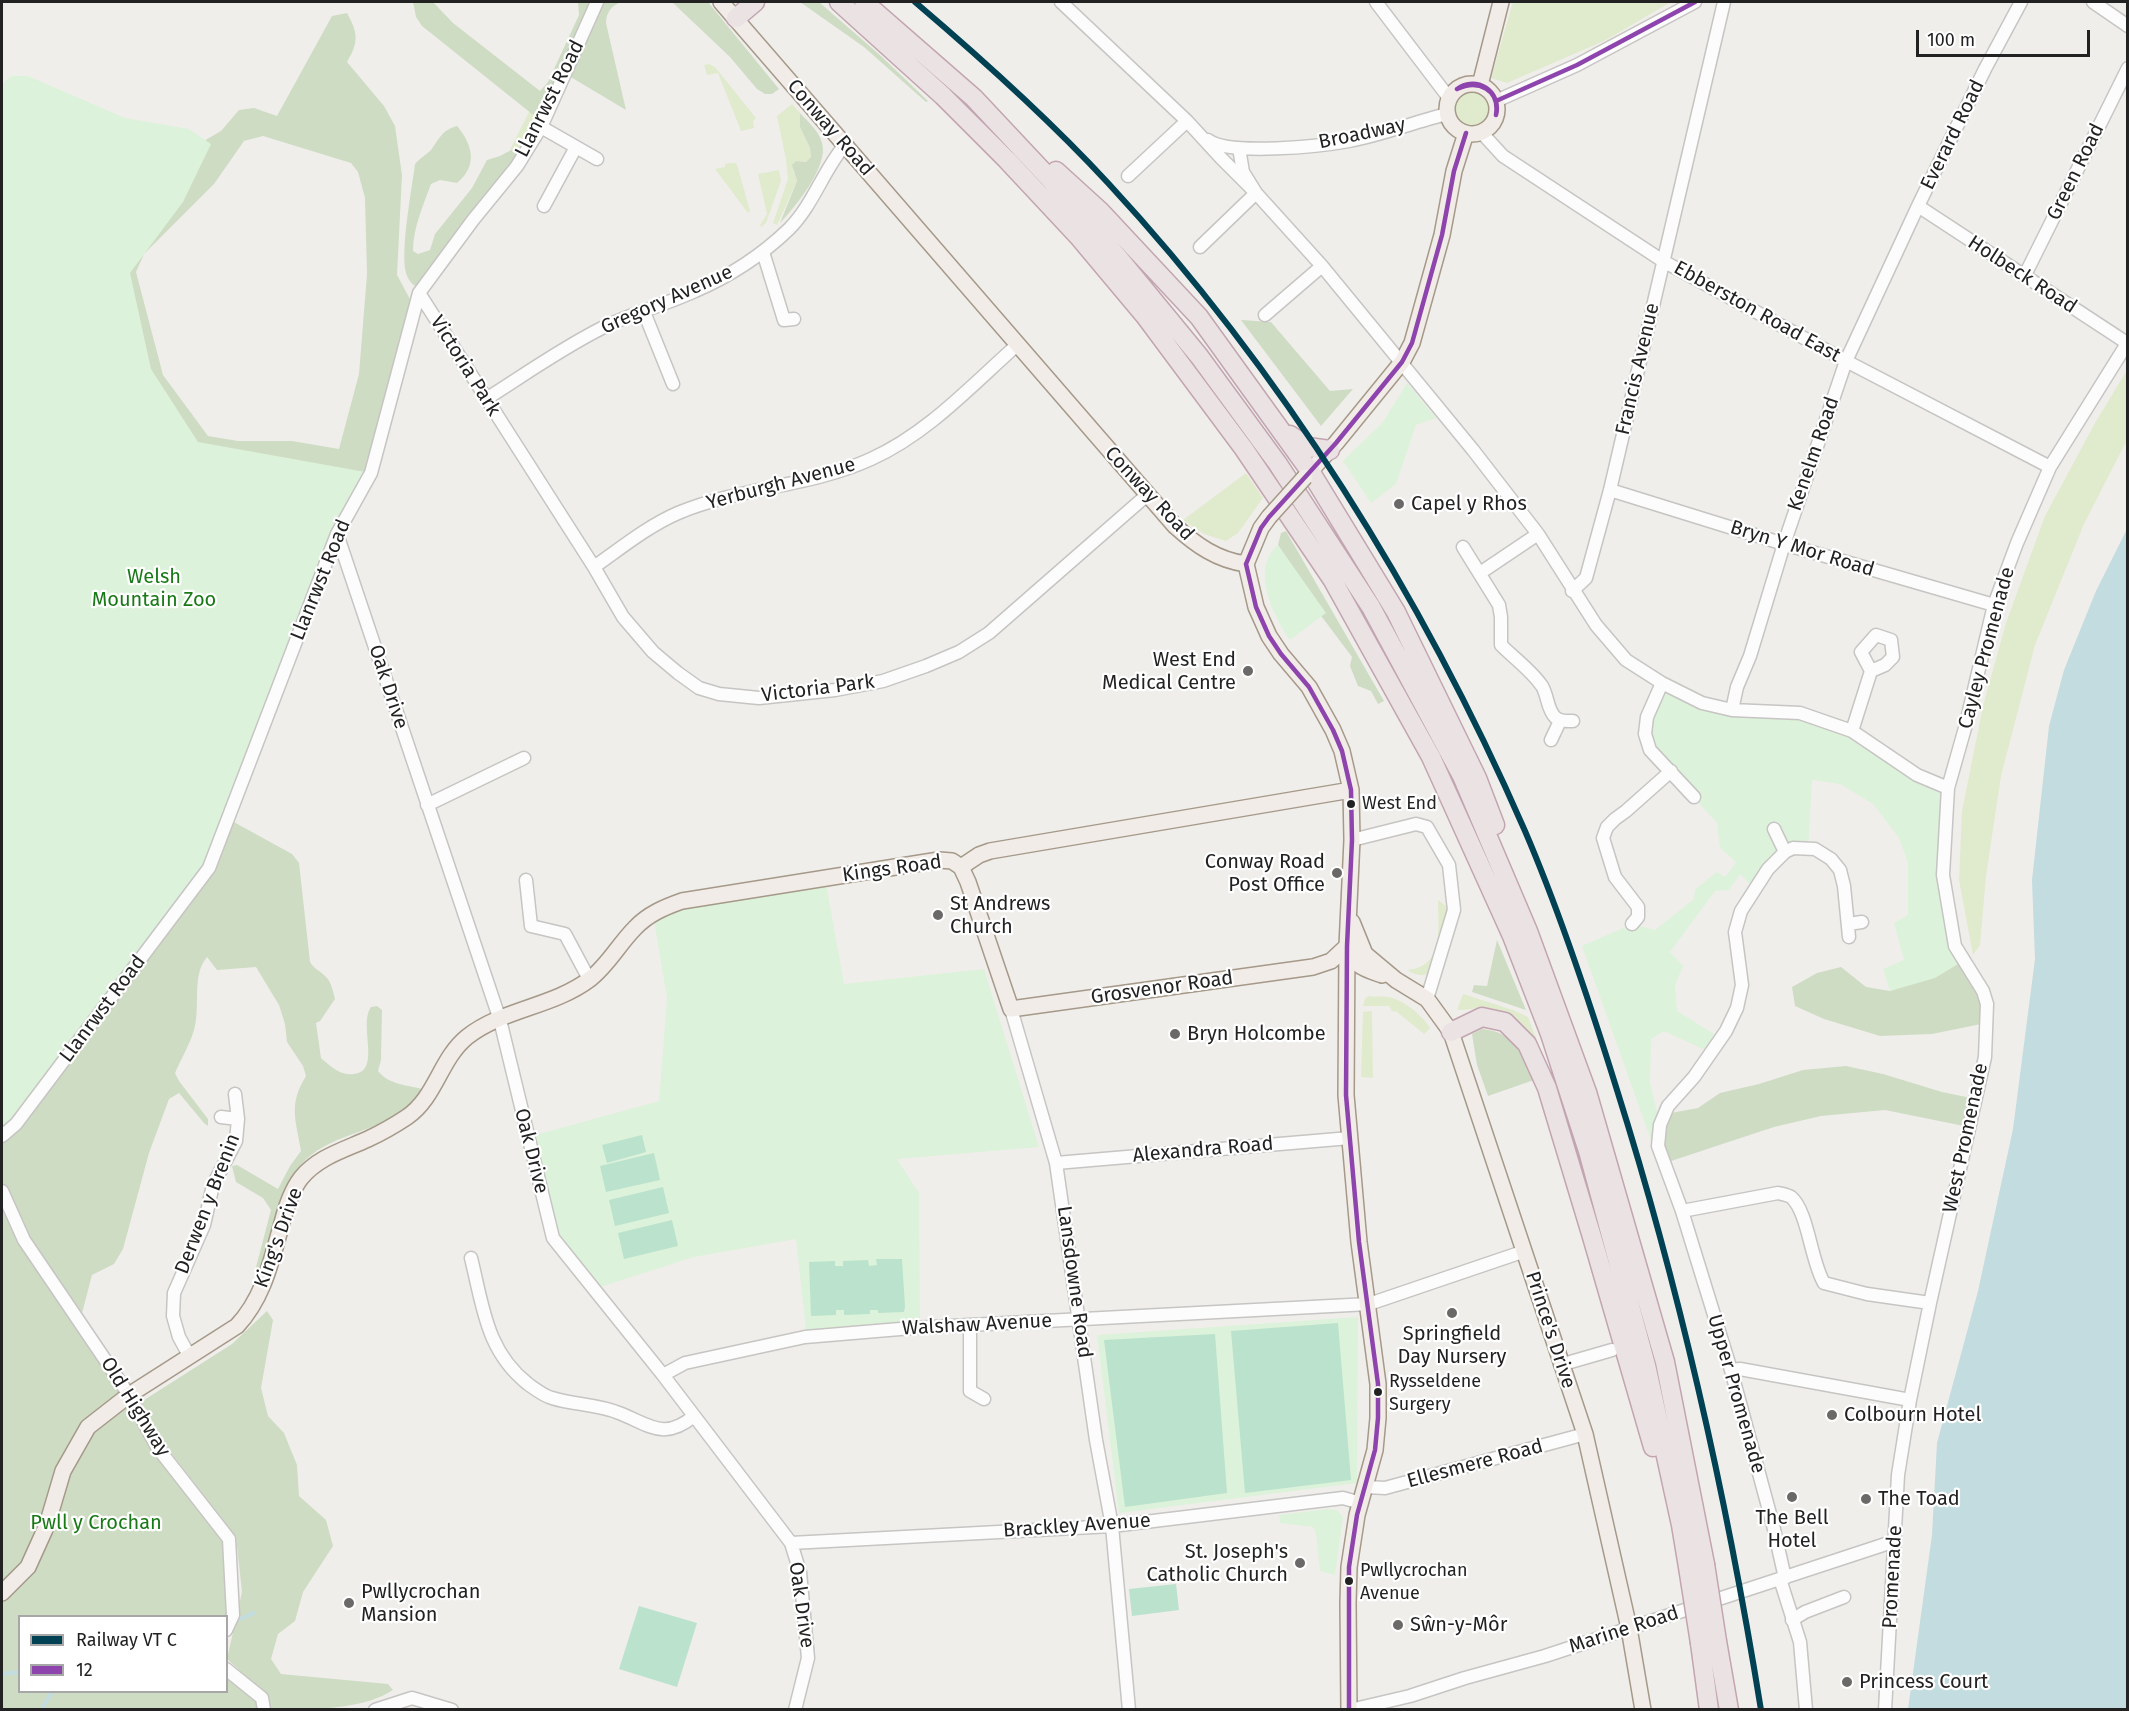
<!DOCTYPE html>
<html>
<head>
<meta charset="utf-8">
<style>
	body { margin:0 }
	#map { position:relative; width:2129px; height:1711px; overflow:hidden; background:#f0eeeb; font-family:"Fira Sans",sans-serif }
	canvas { display:block }
	.frame { position:absolute; inset:0; border:3px solid #222; pointer-events:none }
	.legend { position:absolute; left:18px; top:1615px; width:210px; height:78px; box-sizing:border-box; background:#fff; border:2px solid #a7a7a7; margin:0; padding:8px 10px; list-style:none; font-size:18px; color:#222 }
	.legend li { display:flex; align-items:center; gap:12px; height:30px }
	.legend b { width:30px; border:2px solid #a7a7a7 }
	.scale { position:absolute; left:1916px; top:30px; width:174px; height:27px; box-sizing:border-box; border:3px solid #222; border-top:0; padding-left:8px; font-size:18px; line-height:21px; white-space:nowrap; color:#222; -webkit-text-stroke:4px #fff; paint-order:stroke }
</style>
</head>
<body>
<div id="map">
<canvas width="2129" height="1711"></canvas>
<div class="frame"></div>
<ul class="legend">
<li><b style="height:8px;background:#004153"></b>Railway VT C</li>
<li><b style="height:8px;background:#8e44ad"></b>12</li>
</ul>
<div class="scale">100 m</div>
</div>
<script>
const c = document.querySelector('canvas').getContext('2d');
c.lineJoin = 'round';
function paint(path, color) {
  c.fillStyle = color;
  c.fill(path, 'evenodd');
}
function trace(path, color, width, dash) {
  c.strokeStyle = color;
  c.lineWidth = width;
  c.lineCap = dash ? 'butt' : 'round';
  c.setLineDash(dash || []);
  c.stroke(path);
}
function drawText(font, color, halo, rows, align = 'center') {
  c.font = font + ' "Fira Sans",sans-serif';
  c.lineWidth = 4.5;
  c.setLineDash([]);
  c.textBaseline = 'middle';
  c.strokeStyle = halo;
  c.fillStyle = color;
  for (const [text, x, y, turn = 0] of rows) {
    c.save();
    c.translate(x, y);
    c.rotate((+turn || 0) * Math.PI / 180);
    c.textAlign = isNaN(turn) ? turn : align;
    if (halo) c.strokeText(text, 0, 0);
    c.fillText(text, 0, 0);
    c.restore();
  }
}
paint(new Path2D(`
	M1513,2H1671L1606,40L1507,83L1491,78Z
	M709,64L715,67L756,118L753,121L754,128L741,131L718,73L707,75L704,65Z
	M1453 109a18 18 0 1 1 36 0a18 18 0 1 1-36 0Z
	M792,104L800,113V127L810,148L811,157L806,162L796,161L793,171L797,181L777,225L773,223L788,179L786,159L777,116Z
	M529,112L541,115L519,154L513,149L510,150Z
	M730,163H736L738,168L750,211L748,213L715,169L725,167V164Z
	M779,170L781,181L766,223L761,227L760,225L767,214L758,174Z
	M2127,370V440L2084,524L2035,645L2001,776L1986,876L1980,945L1973,955L1959,880L1962,811L1983,706L2006,623L2045,516L2095,423Z
	M1246,473L1263,498L1238,533L1226,541L1204,534L1183,520Z
	M1438,900L1447,907L1446,915L1430,973C1421,977 1416,975 1407,970C1445,967 1438,928 1438,900Z
	M1463,994L1513,1010L1528,1017L1541,1051C1530,1034 1509,1007 1486,1008C1476,1008 1467,1010 1457,1010Z
	M1368,996C1374,997 1381,996 1388,997C1403,999 1423,1016 1430,1028L1424,1034L1397,1012L1392,1011L1389,1006H1363L1365,999Z
	M1372,1011L1373,1078L1361,1077L1363,1012Z`), '#e0eacd');
paint(new Path2D(`
	M413,2H433L453,23L540,91L548,82L579,15L578,2H590L541,115L532,114L422,26L416,17Z
	M603,2H621C611,6 606,13 606,23L626,110L569,76Z
	M672,2H708L779,89L772,94H765L757,89L730,57Z
	M800,2H819L881,56L928,101L926,102L864,47Z
	M347,13C358,33 359,42 347,62L384,106L395,126L402,175L397,275L411,301L368,465L328,542L58,962L121,266L197,145L221,131L239,110L254,108L277,116L332,16ZM263,136L351,163L358,172L365,198L367,274L359,374L339,449L292,441H238L208,436L163,375L136,272L144,254L214,184L244,141Z
	M800,113C808,122 819,131 822,143C829,166 795,207 780,223L797,181L792,165L796,161L806,162L811,157L810,148L800,127Z
	M457,126C473,145 478,166 457,183L440,180L431,184C423,206 413,228 413,251L418,254L430,250L435,234L472,188L487,160L500,156L513,149L519,154L417,287C411,284 408,279 406,273C400,251 412,188 415,164C420,158 426,155 431,150C439,139 442,130 457,126Z
	M1241,320L1271,322L1330,391L1353,389L1321,426Z
	M1286,531L1384,701L1378,704L1371,691L1358,686L1350,666L1352,657L1313,605L1278,545L1281,533Z
	M232,821L292,854L299,863L310,962C314,969 319,970 325,976C331,981 333,991 335,999L320,1021L316,1023L321,1058C330,1066 340,1076 354,1074C382,1071 358,1025 371,1007L377,1006L382,1010L381,1060L378,1071C388,1084 406,1085 422,1089C417,1096 412,1104 404,1110C373,1134 326,1134 300,1166C278,1193 270,1237 262,1270L258,1275L255,1271L271,1210L263,1198L236,1182L232,1166L237,1165L278,1189L290,1166L301,1151C296,1120 288,1105 306,1076L303,1066L287,1042L285,1024L279,1005L256,967L217,970L207,957C191,976 201,1007 194,1030C190,1044 181,1059 175,1073L179,1081L208,1119V1126L204,1123L179,1093L169,1099L149,1153L123,1249L114,1264L92,1275L80,1321L157,1447L229,1539L233,1615L226,1616H20V1692H226L227,1669L264,1709H2V1136Z
	M1497,940L1526,1010L1472,992L1474,985L1487,986Z
	M1963,961L1974,974L1986,1023L1932,1034L1880,1036L1824,1019L1795,1006L1792,987L1817,973L1841,967L1866,987L1890,991Z
	M1482,1029C1515,1032 1521,1054 1534,1080L1488,1096L1477,1065L1472,1034Z
	M1846,1066L1883,1074L1942,1092L1976,1099L1969,1127L1885,1110L1821,1116L1774,1127L1665,1163L1660,1125L1671,1113L1698,1108L1720,1093L1759,1084L1803,1070Z
	M267,1311L273,1320L261,1388L268,1416L284,1433L297,1465L299,1496L326,1520L333,1546L303,1592L295,1621L278,1634L271,1659L281,1674L388,1684L393,1690C361,1711 310,1709 270,1709L266,1694L227,1659L242,1592L236,1537L165,1445L141,1402L232,1344Z`), '#cedcc3');
paint(new Path2D(`
	M11,76H28L125,118L189,129L211,144L183,202L130,273L151,369L198,442L371,473L337,534L209,868L2,1136V84Z
	M1407,383L1436,418L1416,425L1396,484L1371,503L1343,461L1383,422Z
	M1278,545L1326,613L1290,640C1273,616 1250,568 1278,545Z
	M1662,683L1702,703L1800,713L1852,731L1948,788L1943,875L1963,961L1935,978L1890,991L1883,969L1904,960L1894,923L1908,915V863L1899,838L1873,804L1840,784L1812,780L1808,849L1785,852L1755,889L1740,874L1729,890L1715,891L1670,952L1683,966L1675,985L1677,1011L1714,1034L1705,1050L1664,1031L1651,1039L1650,1083L1660,1125L1653,1146L1582,946L1632,924L1655,930L1694,899L1695,889L1717,872L1725,877L1736,862L1720,848L1717,823L1650,750L1645,734Z
	M825,878L844,984L984,969L1039,1147L897,1159L919,1193L920,1324L806,1330L796,1239L694,1257L594,1289L553,1238L528,1137L659,1101L667,998L653,914Z
	M1358,1317L1357,1483L1119,1513L1097,1335Z
	M1327,1509L1337,1510L1343,1517L1335,1575L1320,1571L1316,1533L1313,1527L1280,1523L1279,1515Z`), '#ddf2da');
paint(new Path2D(`
	M642,1135L646,1152L607,1163L602,1145Z
	M654,1153L660,1180L606,1192L600,1166Z
	M663,1187L669,1213L615,1226L609,1200Z
	M672,1220L678,1246L624,1259L618,1233Z
	M876,1259H902L905,1307L904,1312L878,1313V1310H870V1314L844,1315V1310H836V1315L811,1316L809,1262L835,1261V1266H843V1261L868,1260L869,1266L877,1265Z
	M1338,1323L1351,1480L1245,1493L1231,1331Z
	M1215,1334L1227,1493L1125,1507L1104,1340Z
	M1176,1584L1179,1610L1132,1616L1129,1589Z
	M639,1606L697,1623L677,1687L619,1669Z`), '#bbe2cd');
paint(new Path2D(`
	M2127,529V1709H1908L1932,1535L1937,1443L1978,1291L2013,1129L2035,959L2032,880L2049,726L2064,670L2096,591Z`), '#c2dcdf');
trace(new Path2D(`
	M233,1622L254,1613
	M2,1674L20,1672
	M41,1710L52,1692`), '#c2dcdf', 4);
const minor = new Path2D(`
	M1061,2L1187,121L1221,158L1256,193L1200,247
	M1376,2L1449,98
	M2093,2L2128,26
	M1496,101L1577,65L1695,2
	M541,127L597,159
	M1481,132L1503,156L1663,261L1846,361L2050,467
	M1208,140C1229,156 1322,146 1349,141C1382,135 1414,122 1447,114
	M1239,148L1243,172L1256,193L1322,266L1473,450L1538,534L1596,625L1626,660L1662,683L1702,703L1732,710L1800,713L1852,731L1917,775L1948,788
	M1128,176L1187,121
	M544,206L576,147
	M1918,206L2127,343
	M763,252L784,320L794,319
	M2024,277L2128,68
	M419,293L594,567L623,617L653,652L678,673L699,688L719,694L759,698L835,690L883,681L926,666L959,652L989,633L1147,495
	M644,312L673,384
	M1265,315L1322,266
	M486,399C524,375 562,348 602,328C632,313 665,305 695,291C730,276 762,255 789,229C813,205 823,171 844,146
	M1610,490L1784,544L1994,605
	M337,534L500,1020L553,1238L663,1375L791,1543L800,1572L808,1658L795,1710
	M1463,547L1499,605L1501,617V645C1515,659 1531,670 1542,686C1548,696 1547,709 1555,717C1560,722 1567,721 1573,721
	M594,567C621,548 648,526 678,513C740,487 810,487 871,459C927,434 971,386 1017,345
	M1480,573L1538,534
	M1572,591L1586,578L1610,490L1724,2
	M1662,683L1647,717L1645,734L1650,750L1694,797
	M1732,710L1737,687L1750,656L1784,544L1846,361L1918,206L1985,69L2021,2
	M1852,731L1871,671L1861,652L1876,635L1891,640L1893,657L1885,665L1871,671
	M1551,740L1560,721
	M427,805L524,758
	M1774,829L1785,852
	M1352,840L1416,824L1427,827L1449,865L1454,910L1427,999
	M526,880L531,926L565,934L589,979
	M1632,924L1638,917V907L1615,877L1603,838L1607,827L1615,819L1626,811L1671,771
	M1848,924L1862,922
	M1011,1009L1056,1163L1096,1440L1112,1526L1129,1710
	M221,1117L238,1119
	M2,1136L16,1124L209,868L337,534L371,473L419,293L473,220L517,166L541,127L597,2
	M1056,1163L1350,1138
	M2,1191L24,1240L129,1395L157,1447L229,1539L233,1615L226,1630
	M1682,1211L1778,1193C1782,1194 1788,1195 1791,1197C1808,1211 1811,1262 1824,1283L1867,1294L1930,1303
	M471,1258C483,1306 486,1351 528,1384C535,1389 544,1396 552,1398C574,1405 597,1404 619,1413C650,1425 664,1441 694,1416
	M970,1325V1391L984,1399
	M190,1357L179,1337L173,1316L174,1293L204,1225L213,1185L236,1141L238,1119L235,1094
	M1560,1365L1612,1350
	M1731,1370L1740,1369L1910,1400
	M663,1375L685,1363L805,1337L912,1328L1369,1304L1525,1251
	M1366,1487L1385,1488L1585,1434
	M791,1543L1112,1526L1343,1498L1361,1503
	M1785,1578L1773,1525L1731,1370L1682,1211L1658,1146L1660,1125L1668,1106L1694,1077L1726,1031L1737,1008L1742,985L1735,932L1741,911L1768,869L1785,852L1793,848L1815,849L1831,859L1840,870L1844,886L1849,937
	M1780,1579L1800,1642L1806,1710
	M1792,1620L1805,1612L1844,1597
	M226,1669L262,1698L264,1710
	M375,1710L412,1698L452,1710
	M1350,1710L1410,1696L1465,1678L1545,1656L1895,1541
	M1885,1710L1898,1475L1910,1400L1930,1303L1985,1057L1987,1004L1983,991L1955,946L1943,875L1948,788L1965,728L1994,605L2017,543L2050,467L2128,342`);
const major = new Path2D(`
	M721,2L1175,526C1196,545 1217,560 1246,564
	M1447 109a25 25 0 1 1 50 0a25 25 0 1 1-50 0Z
	M1480,85L1501,2
	M1305,477L1336,443L1402,362L1412,343L1442,235L1454,171L1466,133
	M1246,564L1256,607L1269,636L1281,654L1309,687L1333,730L1342,751L1351,790L1352,840L1347,946L1346,1095L1359,1242L1378,1384V1418L1375,1450L1357,1515L1349,1567L1348,1603L1349,1710
	M1246,564L1261,528L1269,517
	M961,867L968,882L1011,1009L1313,967L1331,961L1347,946C1355,967 1362,968 1382,975
	M961,867L979,855L990,851L1351,790
	M1352,922L1365,954L1396,980L1427,999L1451,1032L1585,1434L1629,1628L1643,1710
	M2,1593L28,1567L47,1525L63,1471L88,1427L129,1395L237,1326C264,1297 271,1261 282,1223C286,1207 291,1191 301,1178C318,1157 344,1150 368,1139C381,1133 395,1125 407,1117C436,1097 440,1059 467,1037C502,1009 553,1007 590,979C608,965 619,944 635,928C648,914 665,907 682,901L939,860L952,861L961,867`);
const highway = new Path2D(`
	M839,2L943,96L1007,160L1078,236L1145,316L1244,449L1332,579L1431,757L1512,936L1550,1034L1588,1151L1646,1365L1681,1525L1688,1567
	M864,2L974,98L1050,179L1121,261L1199,356L1278,464L1371,607L1462,776L1528,931L1587,1092L1665,1362L1705,1564
	M736,18L755,2
	M1056,171L1100,211L1199,317L1310,471L1396,612L1477,778L1495,825
	M1290,435L1308,447L1330,450
	M1451,1032L1482,1017L1505,1022L1527,1044L1547,1088L1592,1237L1653,1447
	M1717,1641L1729,1710
	M1700,1643L1709,1710`);
trace(minor, '#c6c5c3', 15);
trace(major, '#a59989', 18);
trace(highway, '#c2a5b0', 21);
trace(minor, '#fdfcfc', 12);
trace(major, '#f2ece8', 15);
trace(highway, '#ebe2e4', 18);
const majorBridge = new Path2D(`
	M1269,517L1305,477`);
const highwayBridge = new Path2D(`
	M1705,1564L1717,1641
	M1688,1567L1700,1643`);
trace(majorBridge, '#a59989', 18, []);
trace(highwayBridge, '#c2a5b0', 21, []);
trace(majorBridge, '#f2ece8', 15);
trace(highwayBridge, '#ebe2e4', 18);
trace(new Path2D(`
	M1457,89C1476,75 1502,91 1496,115
	M1457,89C1478,79 1500,89 1496,115
	M1496,101L1577,65L1695,2
	M1246,564L1256,607L1269,636L1281,654L1309,687L1333,730L1342,751L1351,790L1352,840L1347,946L1346,1095L1359,1242L1378,1384V1418L1375,1450L1357,1515L1349,1567V1710
	M1246,564L1261,528L1269,517L1336,443L1402,362L1412,343L1442,235L1454,171L1466,133`), '#8e44ad', 4.5);
trace(new Path2D(`
	M915,2C982,59 1048,118 1108,183C1283,372 1422,595 1525,831C1561,915 1590,1003 1617,1090C1681,1293 1727,1499 1761,1710`), '#004153', 6);
for (const [x, y, r, color] of [
	[1399,504,6,"#6a6968"],
	[1248,671,6,"#6a6968"],
	[1351,804,5,"#222"],
	[1337,873,6,"#6a6968"],
	[938,915,6,"#6a6968"],
	[1175,1034,6,"#6a6968"],
	[1452,1313,6,"#6a6968"],
	[1378,1392,5,"#222"],
	[1832,1415,6,"#6a6968"],
	[1792,1497,6,"#6a6968"],
	[1866,1499,6,"#6a6968"],
	[1300,1563,6,"#6a6968"],
	[1349,1581,5,"#222"],
	[349,1603,6,"#6a6968"],
	[1398,1625,6,"#6a6968"],
	[1847,1682,6,"#6a6968"]
]) {
  const dot = new Path2D();
  dot.arc(x, y, r, 0, 2 * Math.PI);
  c.fillStyle = color;
  c.fill(dot);
  trace(dot, '#fff', 2);
}
drawText('18px', '#222', '#fff', [
	["West End",1362,804],
	["Rysseldene",1389,1382],
	["Surgery",1389,1405],
	["Pwllycrochan",1360,1571],
	["Avenue",1360,1594]
], 'left');
drawText('20px', '#222', '#fff', [
	["Llanrwst Road",550,99,-63],
	["Conway Road",830,128,49],
	["Broadway",1362,134,-12],
	["Everard Road",1953,135,-64],
	["Green Road",2076,172,-64],
	["Holbeck Road",2022,275,33],
	["Gregory Avenue",667,300,-24],
	["Ebberston Road East",1757,312,29],
	["Victoria Park",465,366,58],
	["Francis Avenue",1638,369,-77],
	["Kenelm Road",1814,454,-71],
	["Yerburgh Avenue",781,484,-15],
	["Conway Road",1149,494,47],
	["Bryn Y Mor Road",1802,549,17],
	["Llanrwst Road",321,580,-68],
	["Cayley Promenade",1987,648,-75],
	["Oak Drive",388,687,72],
	["Victoria Park",818,689,-7],
	["Kings Road",892,869,-8],
	["Grosvenor Road",1162,988,-8],
	["Llanrwst Road",103,1009,-53],
	["West Promenade",1966,1138,-78],
	["Alexandra Road",1203,1150,-5],
	["Oak Drive",531,1151,76],
	["Derwen y Brenin",208,1204,-69],
	["King's Drive",279,1238,-70],
	["Lansdowne Road",1074,1282,82],
	["Walshaw Avenue",977,1325,-3],
	["Prince's Drive",1550,1330,72],
	["Upper Promenade",1736,1394,74],
	["Old Highway",135,1407,58],
	["Ellesmere Road",1475,1464,-15],
	["Brackley Avenue",1077,1526,-4],
	["Promenade",1893,1577,-87],
	["Oak Drive",801,1605,82],
	["Marine Road",1624,1630,-18]
]);
drawText('20px', '#222', '#fff', [
	["Capel y Rhos",1411,504],
	["West End",1236,660,"right"],
	["Medical Centre",1236,683,"right"],
	["Conway Road",1325,862,"right"],
	["Post Office",1325,885,"right"],
	["St Andrews",950,904],
	["Church",950,927],
	["Bryn Holcombe",1187,1034],
	["Springfield",1452,1334,"center"],
	["Day Nursery",1452,1357,"center"],
	["Colbourn Hotel",1844,1415],
	["The Toad",1878,1499],
	["The Bell",1792,1518,"center"],
	["Hotel",1792,1541,"center"],
	["St. Joseph's",1288,1552,"right"],
	["Catholic Church",1288,1575,"right"],
	["Pwllycrochan",361,1592],
	["Mansion",361,1615],
	["Sŵn-y-Môr",1410,1625],
	["Princess Court",1859,1682]
], 'left');
drawText('20px', '#197917', '#fff', [
	["Welsh",154,577],
	["Mountain Zoo",154,600],
	["Pwll y Crochan",96,1523]
]);
</script>
</body>
</html>
